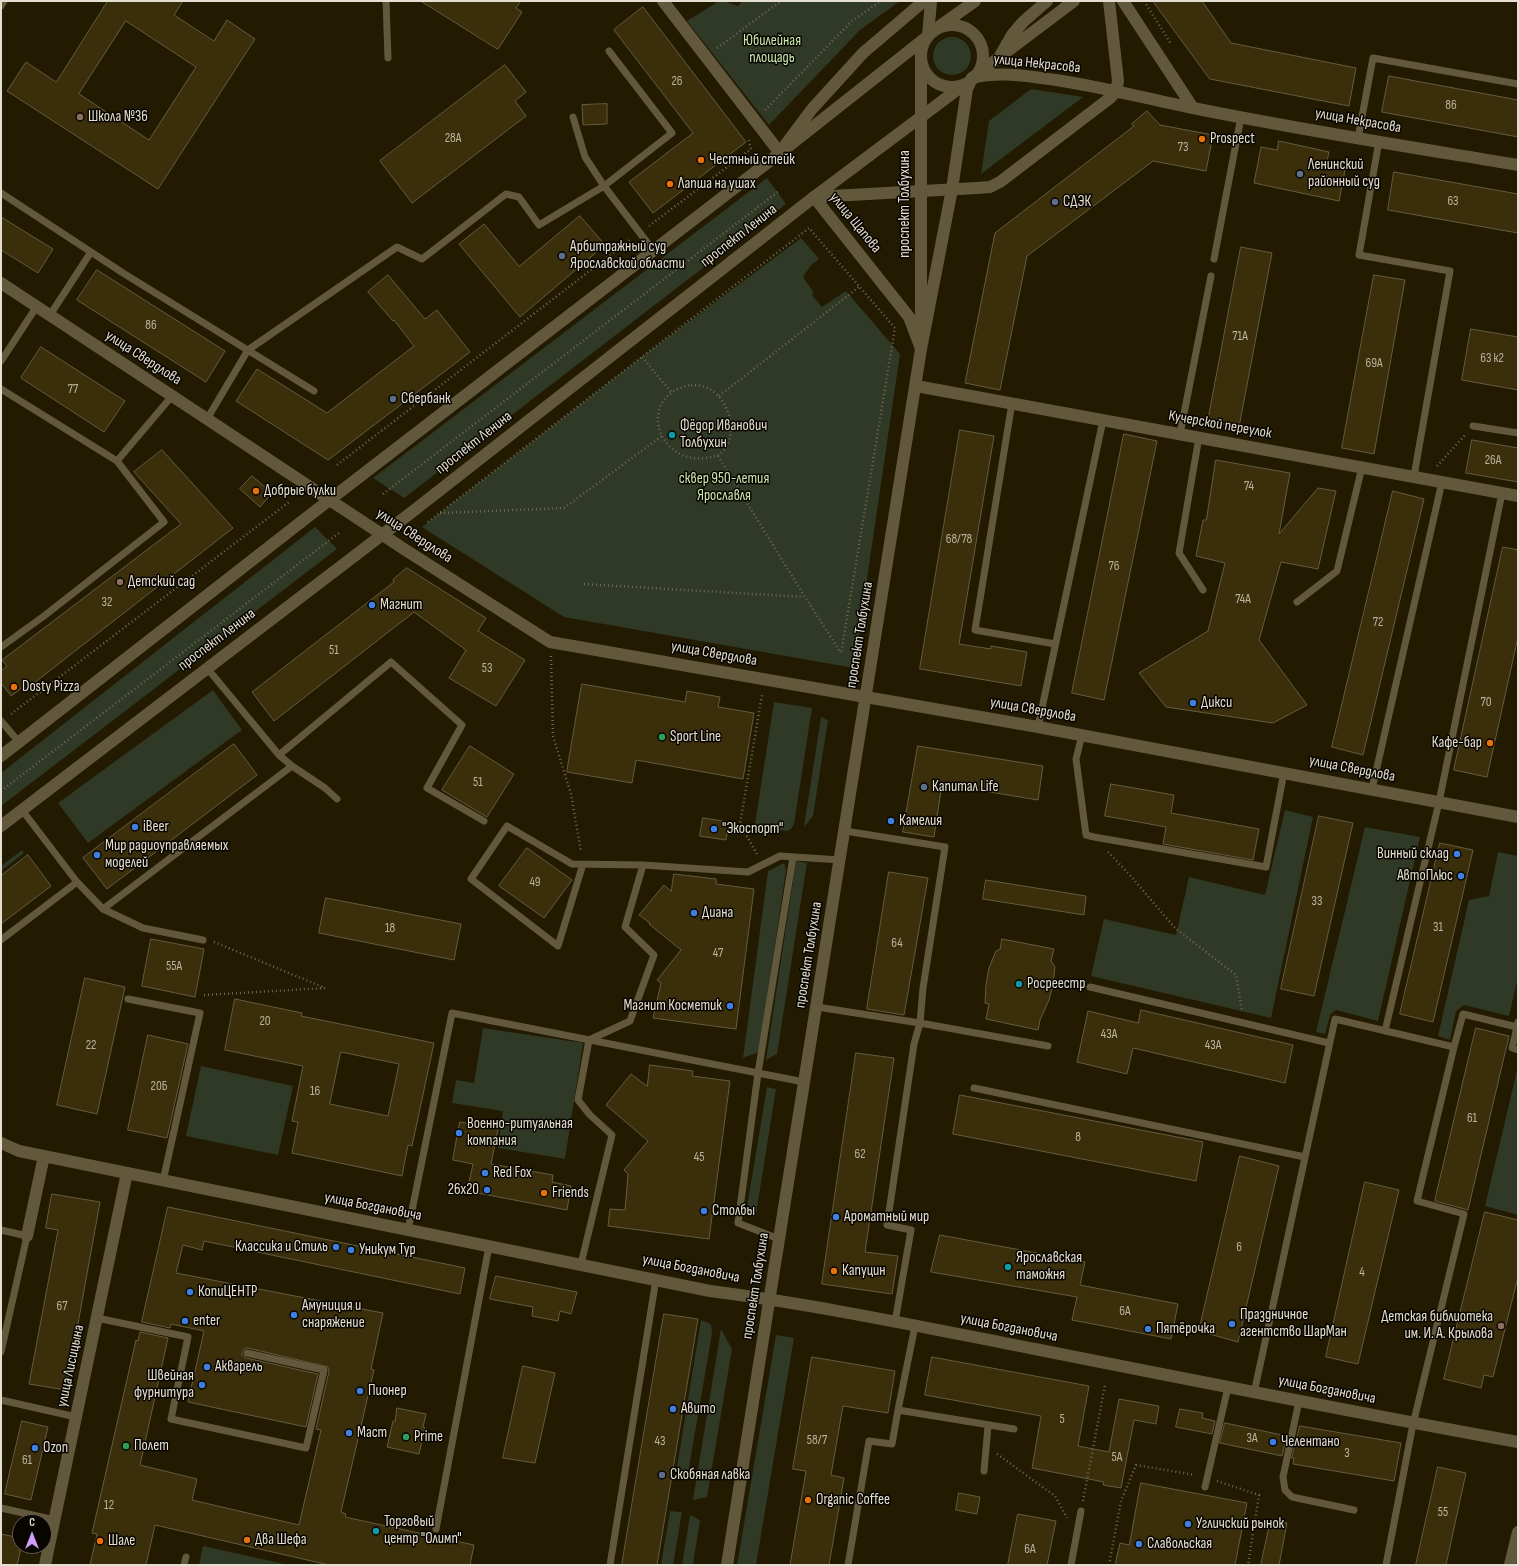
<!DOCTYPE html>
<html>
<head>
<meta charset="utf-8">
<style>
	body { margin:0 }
	#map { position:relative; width:1519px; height:1566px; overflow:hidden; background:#221a01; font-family:"Sofia Sans Condensed",sans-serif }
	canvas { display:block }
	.frame { position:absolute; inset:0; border:2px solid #e4dfd0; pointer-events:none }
	.north { position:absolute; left:12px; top:1514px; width:40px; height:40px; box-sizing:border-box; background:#080501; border:1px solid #605c54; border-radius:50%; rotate:0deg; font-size:11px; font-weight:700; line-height:16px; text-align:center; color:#e4dfd0 }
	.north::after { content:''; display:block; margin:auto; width:14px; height:18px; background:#d39cfc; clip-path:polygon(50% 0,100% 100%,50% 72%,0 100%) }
</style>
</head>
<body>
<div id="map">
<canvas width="1519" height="1566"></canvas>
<div class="frame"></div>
<div class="north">С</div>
</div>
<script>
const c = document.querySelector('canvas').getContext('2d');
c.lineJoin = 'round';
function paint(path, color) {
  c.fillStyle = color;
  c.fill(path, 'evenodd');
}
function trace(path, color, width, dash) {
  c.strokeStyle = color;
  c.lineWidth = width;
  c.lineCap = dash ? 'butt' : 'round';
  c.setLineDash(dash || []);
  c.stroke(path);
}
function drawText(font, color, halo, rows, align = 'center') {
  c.font = font + ' "Sofia Sans Condensed",sans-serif';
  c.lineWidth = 3;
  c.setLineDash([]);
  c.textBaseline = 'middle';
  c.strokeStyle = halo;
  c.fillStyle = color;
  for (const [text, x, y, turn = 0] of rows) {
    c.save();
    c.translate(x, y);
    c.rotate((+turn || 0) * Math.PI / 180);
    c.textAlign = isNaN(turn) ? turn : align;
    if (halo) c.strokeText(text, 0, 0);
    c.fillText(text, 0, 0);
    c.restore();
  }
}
paint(new Path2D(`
	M719,1H724L738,6L742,1H900L860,30L769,125L687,21Z
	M933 56a19 19 0 1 1 38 0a19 19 0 1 1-38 0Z
	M1031,89L1083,97L981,174L989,121Z
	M767,178L786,204L404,498L373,478Z
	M801,238L819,259L811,265L803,277L814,293L812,295L822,307L846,291L900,354L854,668L564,617L422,527L642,357Z
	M315,527L337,549L1,806V773Z
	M213,690L242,730L88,843L58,803Z
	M774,702L812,708L794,824L791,829L787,831L758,827L755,824Z
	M821,717L828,720L813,816L804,827Z
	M1285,810L1313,817L1271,1018L1091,976L1104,919L1176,935L1189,877L1265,895Z
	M1365,827L1420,837L1378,1021L1336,1010L1330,1015L1325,1034L1316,1032Z
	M22,850L24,853L1,871V866Z
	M1498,852L1518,856V977L1509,1016L1464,1005L1456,1011L1450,1040L1438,1036L1469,900L1489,896Z
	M796,861L807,863L777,1054L766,1060Z
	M784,863L786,870L759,1052L743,1058L768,871Z
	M483,1028L583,1043L565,1159L498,1148L503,1111L452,1103L456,1080L474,1083Z
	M201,1066L293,1086L278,1155L186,1136Z
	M1518,1066V1215L1485,1206Z
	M767,1087L776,1089L756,1214L746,1213Z
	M701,1320L711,1324L712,1334L687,1479H675Z
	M721,1329L732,1349L707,1497L693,1500Z
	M776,1335L794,1338L756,1565H737Z
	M670,1511L682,1512L673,1565H661Z
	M690,1515L700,1520L693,1565H682Z
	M203,1546L289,1565H199Z`), '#2f3925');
const building = new Path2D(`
	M108,1H183L174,15L214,41L227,20L255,39L158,189L7,91L26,62L56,82ZM126,21L196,67L149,140L79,94Z
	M421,1H521L516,8L522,12L498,49Z
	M1153,1H1202L1231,43L1356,68L1349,106L1210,79Z
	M643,7L746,142L653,213L629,182L693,133L614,30Z
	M505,65L526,92L515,101L526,116L412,203L380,161Z
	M1389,76L1518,100V137L1382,112Z
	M607,104V124L583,125L582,105Z
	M1147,111L1160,125L1213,135L1206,171L1153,161L1027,256L1000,390L965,383L995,233L1134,126L1132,124Z
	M1279,141L1329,152L1327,161L1346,165L1339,201L1254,183L1261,147L1277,150Z
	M1394,172L1518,194V233L1388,210Z
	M580,216L605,245L520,317L459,244L484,224L519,266Z
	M1,217L53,249L38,273L1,250Z
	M1241,247L1272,253L1239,427L1208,421Z
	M97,270L225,351L206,382L77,300Z
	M388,275L425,319L437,310L470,352L328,460L236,401L257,369L327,413L414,346L394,320L393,321L368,292Z
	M1374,275L1405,280L1374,454L1342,448Z
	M1471,329L1518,337V390L1462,380Z
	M41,347L125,401L104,432L21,378Z
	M960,430L994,436L959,644L991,649V646L1027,652L1021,686L920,669Z
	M1124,434L1157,441L1104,700L1072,693Z
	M1472,440L1518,448V482L1466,473Z
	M162,450L233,528L25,690L23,687L11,696L1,683V671L7,666L2,660L181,524L134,472Z
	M1216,460L1290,473L1279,534L1318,488L1336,491L1318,569L1281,562L1259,640L1307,705L1273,723L1166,707L1139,673L1208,631L1225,563L1196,556L1203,520H1206Z
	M252,476L272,493L260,507L240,489Z
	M1393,491L1424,499L1363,755L1332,747Z
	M1503,547L1518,550V637L1487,777L1454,770Z
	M407,568L486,618L478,631L525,660L496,706L449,678L466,650L414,612L274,721L252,692L394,582L393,580Z
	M582,684L685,702L687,691L720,697L718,707L754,713L743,779L636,760L632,783L567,772Z
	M234,744L257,775L107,889L83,858Z
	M470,746L514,774L487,817L442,790Z
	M918,746L1043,766L1038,800L942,784L934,837L903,832Z
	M1111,784L1174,795L1171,813L1259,829L1253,860L1163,844L1166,827L1105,816Z
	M1319,816L1353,823L1314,996L1281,989Z
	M703,818L729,822L726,840L700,836Z
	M1440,843L1473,850L1433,1022L1400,1014Z
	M527,848L572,880L544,918L499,886Z
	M28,855L51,886L1,924V876Z
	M889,872L928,878L904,1015L867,1009Z
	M674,874L716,879V884L754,889L736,1029L653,1018L661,983L657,980L681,950L649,924L650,923L639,915L664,885L671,891Z
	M986,880L1086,896L1084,915L983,899Z
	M326,898L461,924L454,960L319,933Z
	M151,939L204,949L195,997L142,986Z
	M1002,939L1054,949L1051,961L1055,967L1053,985L1049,1000L1040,1020L1038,1030L986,1019L989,1004L985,1003L986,984L989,968L996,951L1000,949Z
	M85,978L125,987L97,1114L57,1105Z
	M235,999L302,1013L301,1016L434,1043L412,1146L408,1145L402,1176L292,1153L298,1122L292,1121L303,1066L225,1050ZM341,1052L399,1064L388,1116L330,1104Z
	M1141,1010L1293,1045L1285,1083L1133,1048L1127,1074L1077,1062L1088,1011L1138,1023Z
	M1476,1028L1509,1036L1468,1210L1435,1201Z
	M148,1035L188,1044L167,1138L128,1130Z
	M856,1053L894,1058L865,1252L898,1256L892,1294L822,1284Z
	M650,1065L693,1071L692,1076L730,1081L709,1239L608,1226L610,1209L625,1210L628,1174L624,1170L648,1141L606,1105L631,1074L647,1086Z
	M960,1095L1203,1142L1196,1181L953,1134Z
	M460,1122L498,1129L491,1164L553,1175L552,1182L571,1186L567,1210L467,1191L473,1164L453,1160Z
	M1240,1156L1279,1166L1238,1342L1199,1331Z
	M1365,1182L1399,1190L1358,1364L1326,1357Z
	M52,1194L100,1202L66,1390L29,1384L58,1230L46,1228Z
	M168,1207L465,1268L460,1294L204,1241L202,1250L183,1245L176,1273L383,1313L371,1369L374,1370L341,1512L346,1514L345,1517L474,1545L470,1565H329L155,1525L146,1565H90L97,1534L92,1533L136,1340L138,1341L140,1332L168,1338L140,1465L197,1479L192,1500L299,1525L321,1430L316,1429L329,1371L328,1367L248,1348H245L242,1352V1355L246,1358L318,1374L306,1427L188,1402L204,1331L171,1324L170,1328L142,1322Z
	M1485,1212L1518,1220V1277L1493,1377L1484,1375L1481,1388L1444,1379Z
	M940,1235L1085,1262L1080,1285L1178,1304L1171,1339L1072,1320L1077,1297L931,1272Z
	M496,1276L577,1292L571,1314L560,1311L558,1321L532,1316L533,1307L490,1299Z
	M664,1314L698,1319L657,1565H622Z
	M812,1357L895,1371L888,1413L843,1406L831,1475L844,1478L829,1565H790L806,1471L793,1469Z
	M932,1357L1089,1386L1078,1446L1109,1452L1119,1399L1159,1406L1156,1424L1134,1420L1121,1488L1103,1485L1104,1482L1032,1468L1041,1416L925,1395Z
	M523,1366L555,1373L535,1463L503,1458Z
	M397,1408L426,1414L423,1427L425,1428L419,1454L387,1447L393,1421H395Z
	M1180,1409L1203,1413L1202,1418L1215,1421L1212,1434L1176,1427Z
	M22,1421L48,1427L31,1500L5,1494Z
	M1225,1423L1287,1436L1282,1456L1220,1443Z
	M1300,1426L1401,1443L1394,1481L1293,1464L1294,1458H1292Z
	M1438,1467L1466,1473L1446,1565H1416Z
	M1141,1483L1247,1503L1235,1565H1115L1120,1543L1129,1545Z
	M959,1493L980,1497L977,1514L956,1510Z
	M1018,1514L1056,1521L1047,1565H1008Z
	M1271,1520L1287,1523L1279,1565H1261Z
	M1,1534L20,1538V1553L17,1565H1Z`);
paint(building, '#3b2f0b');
trace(building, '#655c40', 1);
trace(new Path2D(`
	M1144,1L1171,44
	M717,48L781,1
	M765,110L852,21L881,1
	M649,226L751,149L748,137
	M642,357L671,392
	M691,385C698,385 705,386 711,390C729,401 738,432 724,450C719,456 713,457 705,458C657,464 635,396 691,385Z
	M719,396L859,287
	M718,456L805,597L841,653
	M337,465L630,240
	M1437,466L1466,434
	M383,494L779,191
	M440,513L564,508L662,436
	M428,522L809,228L895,328L841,654
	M584,584L804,597
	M551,656L553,736L571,794L581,852
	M11,714L289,502
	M1,791L339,533
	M1108,852L1129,874L1175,928L1236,975L1242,1011
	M757,854L740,824L762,695
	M214,942L325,988
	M204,995L327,988
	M997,1454L1055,1496L1067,1518
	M1217,1481L1259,1495L1248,1565
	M1083,1501L1105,1385
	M1109,1565L1121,1501L1136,1465L1195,1475`), '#706954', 2.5, [1, 3]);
trace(new Path2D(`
	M386,1L388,58
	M1,6L4,1
	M609,51L672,133L604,186L653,250
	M1358,138L1373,58L1518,84
	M1379,141L1359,255L1450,271L1415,470L1416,477
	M1,193L123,273L314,391
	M1214,259L1241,117
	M50,315L91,252
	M1,361L37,306
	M1,389L117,461
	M1012,403L975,630L1055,644
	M207,419L248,350L397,247L422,259L506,194L519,197L539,225L604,186L585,157L573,117
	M1473,426L1518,433
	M1180,434L1211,276
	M1199,437L1179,553L1203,590
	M1297,602L1337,571L1362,467
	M1,647L44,616L164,522L117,461L172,396
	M1,721L19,742
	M1038,727L1103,420
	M1082,735L1076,759L1086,835L1094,837L1266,867L1284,772
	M279,755L391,662L462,725L427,788L484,821
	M292,766L325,788L337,799
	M1372,789L1442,482
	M845,831L945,847L923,988L920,1023L914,1044L887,1225L911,1230L895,1322
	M583,864L558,946L471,879L507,826L572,864L643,865L748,872L780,856L840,860
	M77,882L103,909L292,766L279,755L207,668
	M103,909L143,928L203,940
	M1,940L77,882L22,810
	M1090,987L1329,1043
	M128,999L200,1013L163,1181
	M817,1007L920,1023L1048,1046
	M1517,1027L1512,1048L1518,1050
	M1385,1031L1439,802L1502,493
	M1454,1047L1463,1014L1517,1027L1518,1022
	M974,1088L1305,1157
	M1,1230L27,1236L1,1352
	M408,1230L452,1013L804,1082
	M779,1239L738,1223L758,1073L793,857
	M581,1264L612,1135L590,1115L578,1100L589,1040L630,1021L654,955L625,927L643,865
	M97,1318L188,1337L171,1419L306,1448L324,1370L247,1353
	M915,1326L898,1410L1014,1429
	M1254,1393L1335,1019L1454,1047L1417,1201L1464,1214L1413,1424L1386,1565
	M1,1400L76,1417
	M1299,1401L1283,1477L1285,1490L1292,1497L1354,1510
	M984,1471L988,1426
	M1205,1487L1228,1387
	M1,1508L55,1520
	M436,1529L489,1246
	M184,1565L186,1557
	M610,1565L656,1279
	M848,1565L869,1441L892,1444L898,1410
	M1071,1565L1081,1511`), '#62593d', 7);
trace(new Path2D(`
	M663,1L780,153
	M814,197L909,317L921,349
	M916,386L1518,496
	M1,1143L19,1151L127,1173L710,1291C819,1305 927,1328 1035,1349C1196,1381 1357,1413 1518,1442
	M27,1236L44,1156
	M45,1565L127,1173`), '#62593d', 12);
trace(new Path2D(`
	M1123,1L1193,108
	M928,36L931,1
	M972,78C1000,71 1028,76 1056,80C1103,87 1147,99 1193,108C1301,130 1410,147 1518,165
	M783,148L812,109L863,53L924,1
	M814,197L977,188L990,187L1000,182L1110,98L1116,91L1118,81L1109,1
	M1,283L407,551L550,642L1038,727L1518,817
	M1510,1565L1518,1532`), '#62593d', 12);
trace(new Path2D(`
	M921 56a31 31 0 1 1 62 0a31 31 0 1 1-62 0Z
	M940,26L975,1
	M1001,54L1012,35L1023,22L1047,1
	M921,59V322
	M1,756L310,515L780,153L928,36
	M1,826L412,512L814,197L965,84
	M727,1565L921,349L952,189L967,89L972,78L1074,1`), '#62593d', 12);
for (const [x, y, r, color] of [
	[80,117,4,"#8d6e63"],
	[1202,139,4,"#e8710a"],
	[701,160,4,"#e8710a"],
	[1300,174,4,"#5c6f8a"],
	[670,184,4,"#e8710a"],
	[1055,202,4,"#5c6f8a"],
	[562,256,4,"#5c6f8a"],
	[393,399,4,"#5c6f8a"],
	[672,435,4,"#0f9aa8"],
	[256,491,4,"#e8710a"],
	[120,582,4,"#8d6e63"],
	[372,605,4,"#3f7fe0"],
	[14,687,4,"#e8710a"],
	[1193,703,4,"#3f7fe0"],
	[662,737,4,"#2e9e5b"],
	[1490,743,4,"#e8710a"],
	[924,787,4,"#5c6f8a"],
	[891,821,4,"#3f7fe0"],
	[135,827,4,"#3f7fe0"],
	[714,829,4,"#3f7fe0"],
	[1457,854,4,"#3f7fe0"],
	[97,855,4,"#3f7fe0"],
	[1461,876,4,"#3f7fe0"],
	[694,913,4,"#3f7fe0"],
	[1019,984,4,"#0f9aa8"],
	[730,1006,4,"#3f7fe0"],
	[459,1133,4,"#3f7fe0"],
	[485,1173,4,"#3f7fe0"],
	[487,1190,4,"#3f7fe0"],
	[544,1193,4,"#e8710a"],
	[704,1211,4,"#3f7fe0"],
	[836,1217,4,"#3f7fe0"],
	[336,1247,4,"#3f7fe0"],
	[351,1250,4,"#3f7fe0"],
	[1008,1267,4,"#0f9aa8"],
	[834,1271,4,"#e8710a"],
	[190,1292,4,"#3f7fe0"],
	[294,1315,4,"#3f7fe0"],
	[185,1321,4,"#3f7fe0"],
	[1232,1324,4,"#3f7fe0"],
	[1501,1326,4,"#8d6e63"],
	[1148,1329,4,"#3f7fe0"],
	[207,1367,4,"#3f7fe0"],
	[202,1385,4,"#3f7fe0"],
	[360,1391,4,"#3f7fe0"],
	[673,1409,4,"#3f7fe0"],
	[349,1433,4,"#3f7fe0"],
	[406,1437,4,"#2e9e5b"],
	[1273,1442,4,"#3f7fe0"],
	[126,1446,4,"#2e9e5b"],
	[35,1448,4,"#3f7fe0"],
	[662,1475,4,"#5c6f8a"],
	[808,1500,4,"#e8710a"],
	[1188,1524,4,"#3f7fe0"],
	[376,1531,4,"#0f9aa8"],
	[247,1540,4,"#e8710a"],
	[100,1541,4,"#e8710a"],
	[1139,1544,4,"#3f7fe0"]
]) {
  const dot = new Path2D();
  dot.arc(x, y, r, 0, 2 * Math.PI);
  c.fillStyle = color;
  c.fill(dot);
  trace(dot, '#080501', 1.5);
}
drawText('13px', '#bab39f', null, [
	["26",677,82],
	["86",1451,106],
	["28А",453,139],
	["73",1183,148],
	["63",1453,202],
	["86",151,326],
	["71А",1240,337],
	["63 к2",1492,359],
	["69А",1374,364],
	["77",73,390],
	["26А",1493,461],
	["74",1249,487],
	["68/78",959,540],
	["76",1114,567],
	["74А",1243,600],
	["32",107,603],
	["72",1378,623],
	["51",334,651],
	["53",487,669],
	["70",1486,703],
	["51",478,783],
	["49",535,883],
	["33",1317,902],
	["31",1438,928],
	["18",390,929],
	["64",897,944],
	["47",718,954],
	["55А",174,967],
	["20",265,1022],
	["43А",1109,1035],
	["22",91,1046],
	["43А",1213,1046],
	["20Б",159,1087],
	["16",315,1092],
	["61",1472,1119],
	["8",1078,1138],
	["62",860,1155],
	["45",699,1158],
	["6",1239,1248],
	["4",1362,1273],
	["67",62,1307],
	["6А",1125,1312],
	["5",1062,1420],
	["3А",1252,1439],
	["58/7",817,1441],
	["43",660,1442],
	["3",1347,1454],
	["5А",1117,1458],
	["61",27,1461],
	["12",109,1506],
	["55",1443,1513],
	["6А",1030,1550]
]);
drawText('15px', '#cbe9ae', '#080501', [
	["Юбилейная",772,41],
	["площадь",772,58],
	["сквер 950-летия",724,479],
	["Ярославля",724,496]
]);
drawText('15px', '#e4dfd0', '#080501', [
	["улица Некрасова",1037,64,6],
	["улица Некрасова",1358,121,10],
	["проспект Толбухина",905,204,-90],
	["улица Щапова",855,223,51],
	["проспект Ленина",739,236,-38],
	["улица Свердлова",143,358,33],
	["Кучерской переулок",1220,425,10],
	["проспект Ленина",474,443,-38],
	["улица Свердлова",414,536,33],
	["проспект Толбухина",860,635,-81],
	["проспект Ленина",217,640,-37],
	["улица Свердлова",714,654,10],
	["улица Свердлова",1033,710,10],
	["улица Свердлова",1352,769,11],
	["проспект Толбухина",809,955,-81],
	["улица Богдановича",373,1207,11],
	["улица Богдановича",691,1269,11],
	["проспект Толбухина",756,1286,-81],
	["улица Богдановича",1009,1328,11],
	["улица Лисицына",71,1366,-78],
	["улица Богдановича",1327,1390,11]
]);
drawText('15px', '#e4dfd0', '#080501', [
	["Школа №36",88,117],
	["Prospect",1210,139],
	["Честный стейк",709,160],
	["Ленинский",1308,165],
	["районный суд",1308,182],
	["Лапша на ушах",678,184],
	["СДЭК",1063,202],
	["Арбитражный суд",570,247],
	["Ярославской области",570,264],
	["Сбербанк",401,399],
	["Фёдор Иванович",680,426],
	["Толбухин",680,443],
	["Добрые булки",264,491],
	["Детский сад",128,582],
	["Магнит",380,605],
	["Dosty Pizza",22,687],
	["Дикси",1201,703],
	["Sport Line",670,737],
	["Кафе-бар",1482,743,"right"],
	["Капитал Life",932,787],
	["Камелия",899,821],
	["iBeer",143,827],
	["\"Экоспорт\"",722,829],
	["Мир радиоуправляемых",105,846],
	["моделей",105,863],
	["Винный склад",1449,854,"right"],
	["АвтоПлюс",1453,876,"right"],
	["Диана",702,913],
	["Росреестр",1027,984],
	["Магнит Косметик",722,1006,"right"],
	["Военно-ритуальная",467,1124],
	["компания",467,1141],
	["Red Fox",493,1173],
	["26x20",479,1190,"right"],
	["Friends",552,1193],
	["Столбы",712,1211],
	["Ароматный мир",844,1217],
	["Классика и Стиль",328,1247,"right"],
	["Уникум Тур",359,1250],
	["Ярославская",1016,1258],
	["таможня",1016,1275],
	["Капуцин",842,1271],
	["КопиЦЕНТР",198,1292],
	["Амуниция и",302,1306],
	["снаряжение",302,1323],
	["Праздничное",1240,1315],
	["агентство ШарМан",1240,1332],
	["Детская библиотека",1493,1317,"right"],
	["им. И. А. Крылова",1493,1334,"right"],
	["enter",193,1321],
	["Пятёрочка",1156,1329],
	["Акварель",215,1367],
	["Швейная",194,1376,"right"],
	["фурнитура",194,1393,"right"],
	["Пионер",368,1391],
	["Авито",681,1409],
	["Маст",357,1433],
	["Prime",414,1437],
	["Челентано",1281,1442],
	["Полет",134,1446],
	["Ozon",43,1448],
	["Скобяная лавка",670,1475],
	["Organic Coffee",816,1500],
	["Торговый",384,1522],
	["центр \"Олимп\"",384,1539],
	["Угличский рынок",1196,1524],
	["Два Шефа",255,1540],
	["Шале",108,1541],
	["Славольская",1147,1544]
], 'left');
</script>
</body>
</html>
